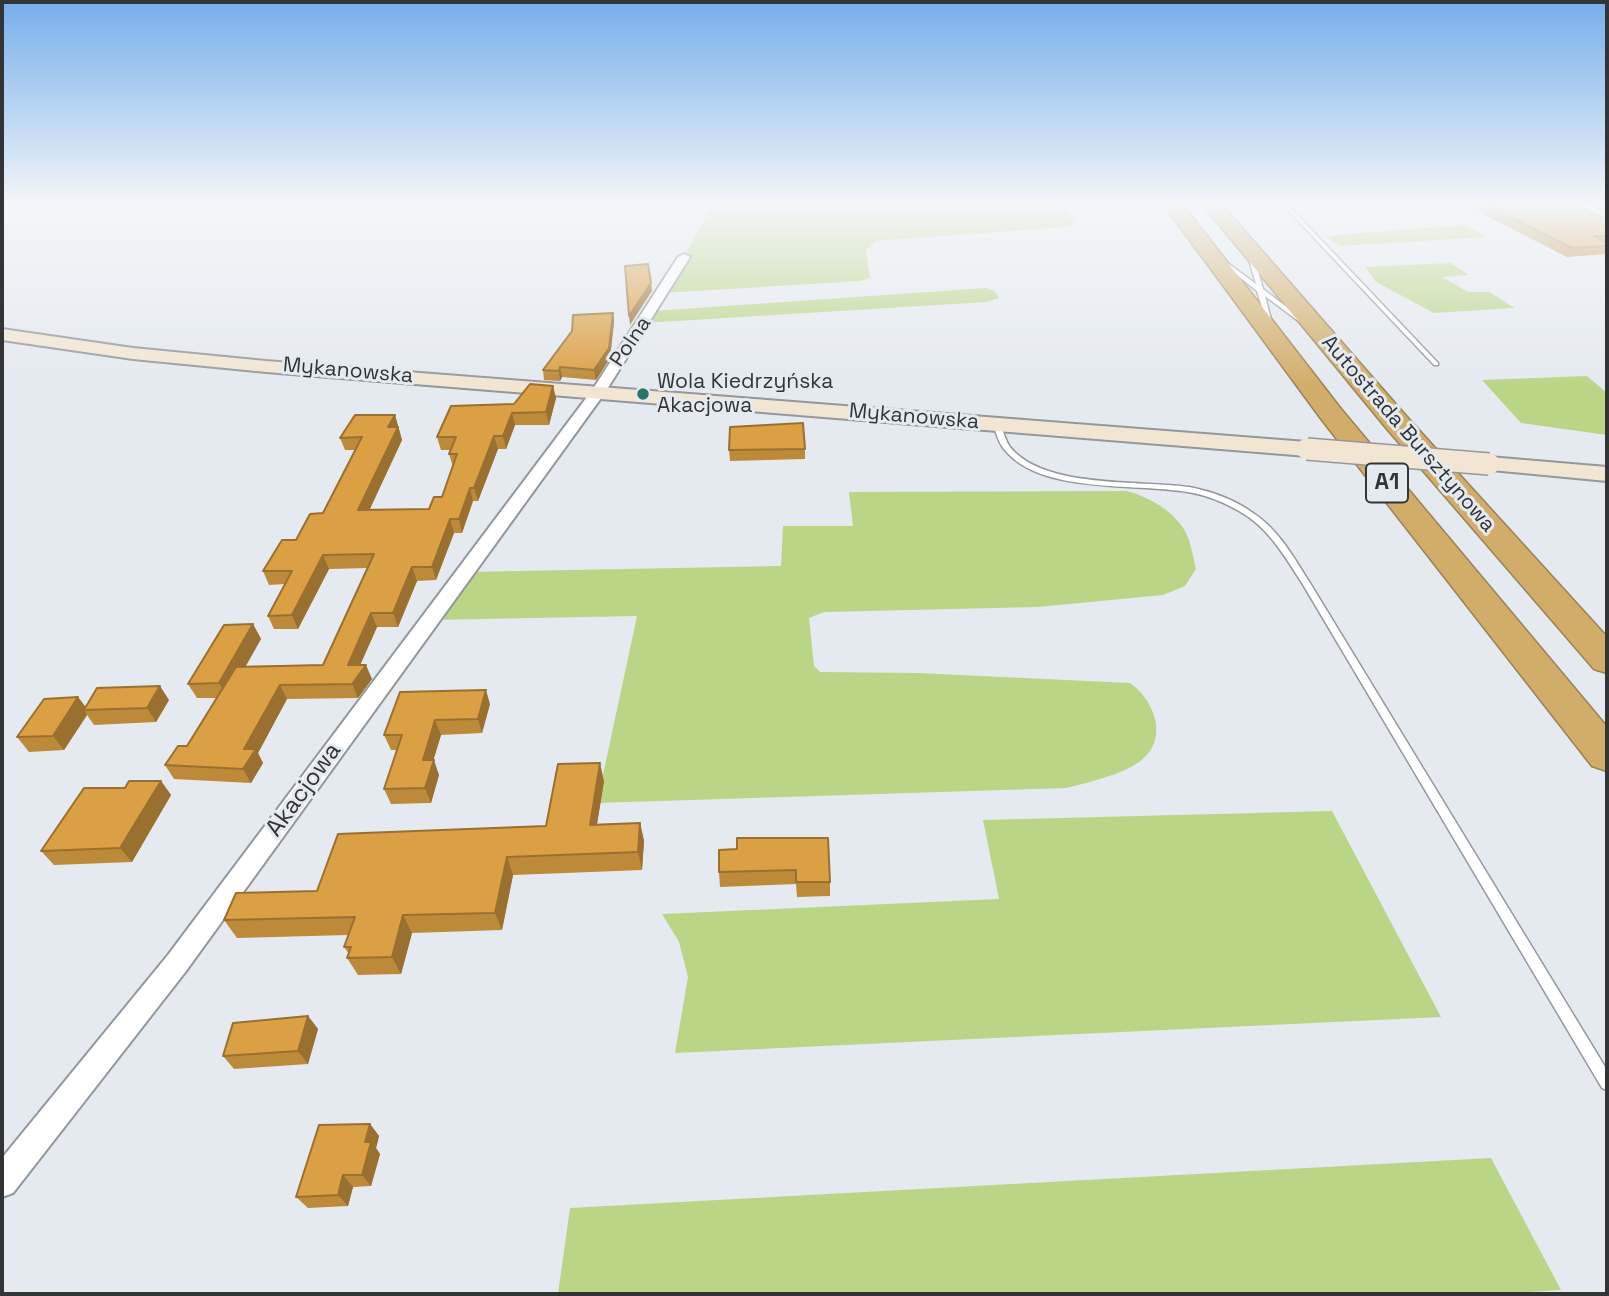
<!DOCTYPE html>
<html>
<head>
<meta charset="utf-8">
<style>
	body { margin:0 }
	#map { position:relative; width:1609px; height:1296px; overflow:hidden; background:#e5eaf0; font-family:"Space Grotesk",sans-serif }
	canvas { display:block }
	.frame { position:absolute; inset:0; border:4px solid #323436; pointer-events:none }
</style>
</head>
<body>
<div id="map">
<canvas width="1609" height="1296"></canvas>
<div class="frame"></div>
</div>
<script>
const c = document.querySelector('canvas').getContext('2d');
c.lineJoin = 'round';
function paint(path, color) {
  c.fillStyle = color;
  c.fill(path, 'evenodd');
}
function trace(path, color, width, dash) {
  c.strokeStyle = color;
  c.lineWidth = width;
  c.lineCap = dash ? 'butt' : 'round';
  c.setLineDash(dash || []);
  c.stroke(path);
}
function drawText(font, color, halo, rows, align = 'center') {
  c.font = font + ' "Space Grotesk",sans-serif';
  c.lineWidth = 6;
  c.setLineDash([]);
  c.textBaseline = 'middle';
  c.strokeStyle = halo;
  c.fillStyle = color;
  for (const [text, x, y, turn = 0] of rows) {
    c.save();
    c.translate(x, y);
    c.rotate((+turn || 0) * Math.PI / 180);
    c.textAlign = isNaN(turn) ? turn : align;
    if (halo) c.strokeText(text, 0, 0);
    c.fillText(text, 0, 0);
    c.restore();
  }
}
paint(new Path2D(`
	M713,205H1065L1074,221L1073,225L1067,227L876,241L866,251L870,278L860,281L663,293Z
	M1465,225L1488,237L1340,246L1325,236Z
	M1451,263L1469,275L1442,277L1468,292H1489L1515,308L1434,313L1376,282L1365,267Z
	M986,288L995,291L999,298L987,302L644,323L653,311Z
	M1587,376L1607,393V435L1521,423L1482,380Z
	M1127,491C1149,497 1174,511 1185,531C1191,542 1193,557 1196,569L1185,586L1163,595L1038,607L824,612L809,618L814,666L820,672L918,673L1130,683C1155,700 1170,741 1139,762C1119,776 1089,782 1066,788L597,803L637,616L430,620L465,572L781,566L783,526H853L849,492Z
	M1332,811L1441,1017L675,1053L688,977L679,942L662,914L999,899L983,820Z
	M1491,1158L1561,1290L1497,1294H558L570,1208Z`), '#bbd587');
const service = new Path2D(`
	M1283,205H1288L1438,363V365H1434Z
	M1251,254L1254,256L1263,289L1305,321V323H1301L1265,296L1272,323L1267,324L1257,291L1220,262L1225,261L1256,284L1248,256Z
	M994,422H1000C1003,430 1005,440 1010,447C1044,489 1140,480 1189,487C1211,491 1235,500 1253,513C1279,530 1294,558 1310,583L1607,1070V1090L1602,1088L1302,583C1284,555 1268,527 1239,511C1225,503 1209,496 1193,493C1140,482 1041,496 1004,449C998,442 996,432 993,424Z`);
const minor = new Path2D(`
	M684,254L690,257L604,394L186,971L13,1193L2,1197V1158L168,955L593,389L678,257Z`);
const tertiary = new Path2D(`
	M1596,205H1607V211L1598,208Z`);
const secondary = new Path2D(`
	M2,329L133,348L266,361L1307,442L1315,444L1318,449L1315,454L1307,456L266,372L133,359L2,340Z
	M1489,457L1607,467V481L1481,469L1478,464L1481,459Z`);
const motorway = new Path2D(`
	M1164,205H1183L1341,409L1607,727V771L1592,766L1322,420Z
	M1203,205H1222L1407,417L1607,637V673L1594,669L1387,429Z`);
trace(service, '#93989d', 3);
trace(minor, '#93989d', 4);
trace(tertiary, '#93989d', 4);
trace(secondary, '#93989d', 4);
trace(motorway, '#9a8357', 3);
paint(service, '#fff');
paint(minor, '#fff');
paint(tertiary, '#fff');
paint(secondary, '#f2e6d2');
paint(motorway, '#d2ad69');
const secondaryBridge = new Path2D(`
	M1307,449L1489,464`);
trace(secondaryBridge, '#93989d', 24, []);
trace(secondaryBridge, '#f2e6d2', 21);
paint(new Path2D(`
	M1465,205H1576L1607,220V254L1567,257Z
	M613,313L614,322L610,358L596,380L562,377L560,381L544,380L543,370Z
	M556,398L549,425H515L506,449H498L478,501H473L462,533H454L436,580L417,581L398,627H377L360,665L372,679L358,698L287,699L258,753L263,763L251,783L174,779L165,765L187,746L216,698H197L188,684L253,624L261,639L245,666L323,665L368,568L329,569L298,629H274L268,616L285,584L269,585L263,571L323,513L356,450H345L340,438L395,415L402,440L369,510L429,509L442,497L453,467L449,454L451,450H441L437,437L514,404Z
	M805,449V459L730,461L729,450Z
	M78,697L85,707L169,700L156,722L94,725L87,715L64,750L29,752L17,737Z
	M490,704L482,733L441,735L433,760L439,775L431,803L391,804L384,789L397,750H391L384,735Z
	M161,781L171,795L132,862L54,865L41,851L125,788Z
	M604,781L597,824L640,823L644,841L642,870L513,875L502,930L412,933L401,974L358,975L347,958L349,954L344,947L348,935L237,938L224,920L317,891L546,826Z
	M737,849L830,882V896L797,897L796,884L720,887L719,872Z
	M308,1016L318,1029L308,1064L234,1069L223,1056Z
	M370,1124L379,1136L376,1148L380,1154L371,1186L353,1187L348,1206L308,1208L296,1197Z`), '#bd8a3a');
paint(new Path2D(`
	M651,283L652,291L630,325L629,316Z
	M613,313L614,322L610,358L596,380L594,370Z
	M560,367L562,377L560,381L559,371Z
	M553,386L556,398L549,425L546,412Z
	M512,413L515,425L506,449L503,436Z
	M395,415L402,440L363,524L358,510L388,427Z
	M494,436L498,449L478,501L474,488Z
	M470,488L473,501L462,533L459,519Z
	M450,519L454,533L436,580L432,567Z
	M323,555L329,569L298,629L292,615Z
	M412,567L417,581L398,627L393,613Z
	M371,613L377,627L354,679L348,665Z
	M253,624L261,639L228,698L219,683Z
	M366,665L372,679L358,698L352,684Z
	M280,685L287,699L258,753L263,763L251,783L243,769L244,749Z
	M160,686L169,700L156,722L147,708Z
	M486,690L490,704L482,733L478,719Z
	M78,697L88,710H84L87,715L64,750L53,736Z
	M435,720L441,735L429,775L423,760Z
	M434,760L439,775L431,803L425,788Z
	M600,763L604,781L594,843L590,825Z
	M161,781L171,795L132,862L120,848Z
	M640,823L644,841L642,870L638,852Z
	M507,857L513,875L502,930L495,913Z
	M403,915L412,933L401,974L392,957Z
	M308,1016L318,1029L308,1064L298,1051Z
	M370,1124L379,1136L376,1148L380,1154L371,1186L362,1175L365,1142Z
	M343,1175L353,1187L348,1206L338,1195Z`), '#9a7030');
const building = new Path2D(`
	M1485,205H1576L1607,220V236H1594L1607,243V246L1572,248Z
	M648,264L651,283L629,316L625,266Z
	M613,313L609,348L594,370L560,367L559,371L543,370L572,331L573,315Z
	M530,384L553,386L546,412L512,413L503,436H494L474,488H470L459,519H450L432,567H412L393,613H371L348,665H366L352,684L280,685L244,749H256L243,769L165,765L178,746H187L236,667L323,665L374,554L323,555L292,615L268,616L292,571H263L282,540H296L310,514L323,513L362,437L340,438L355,415H395L388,427H398L358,510L429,509L434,497H442L457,454H449L456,437H437L451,406L514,404Z
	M803,423L805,449L729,450L730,427Z
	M253,624L219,683L188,684L224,625Z
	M160,686L147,708L84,710L97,688Z
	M486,690L478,719L435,720L423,760H434L425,788L384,789L402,735H384L400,692Z
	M78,697L53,736L17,737L44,699Z
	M600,763L590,825L640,823L638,852L507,857L495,913L403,915L392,957L347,958L351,947H344L355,917L224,920L236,893L317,891L338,834L546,826L558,764Z
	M129,781H161L120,848L41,851L84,788H125Z
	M737,838H828L830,882H796V870L719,872V850L737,849Z
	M308,1016L298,1051L223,1056L233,1023Z
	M370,1124L365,1142H371L362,1175H343L338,1195L296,1197L319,1125Z`);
paint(building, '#dca044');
trace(building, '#9a7030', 2);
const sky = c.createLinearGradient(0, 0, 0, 386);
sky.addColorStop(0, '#76aeec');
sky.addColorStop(0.53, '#f3f6f8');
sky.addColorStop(1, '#f3f6f800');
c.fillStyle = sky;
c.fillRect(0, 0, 1609, 386);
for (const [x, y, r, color] of [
	[643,394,7,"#2d7367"]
]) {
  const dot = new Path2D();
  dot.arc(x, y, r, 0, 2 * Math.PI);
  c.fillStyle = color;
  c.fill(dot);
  trace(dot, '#e5eaf0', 2.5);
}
drawText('21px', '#323436', '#e5eaf0', [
	["Polna",631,342,-56],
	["Mykanowska",348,371,5],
	["Mykanowska",914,417,5],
	["Autostrada Bursztynowa",1408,434,49]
]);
drawText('21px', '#323436', '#e5eaf0', [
	["Wola Kiedrzyńska",657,382],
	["Akacjowa",657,406]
], 'left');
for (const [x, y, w] of [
	[1387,483,42]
]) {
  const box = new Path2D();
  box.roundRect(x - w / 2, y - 19.5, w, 39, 5);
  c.fillStyle = '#e5eaf0';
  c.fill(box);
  trace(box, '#323436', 2);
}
drawText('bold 23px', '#323436', null, [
	["A1",1387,483]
]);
drawText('24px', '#323436', '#e5eaf0', [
	["Akacjowa",304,790,-54]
]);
</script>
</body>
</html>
